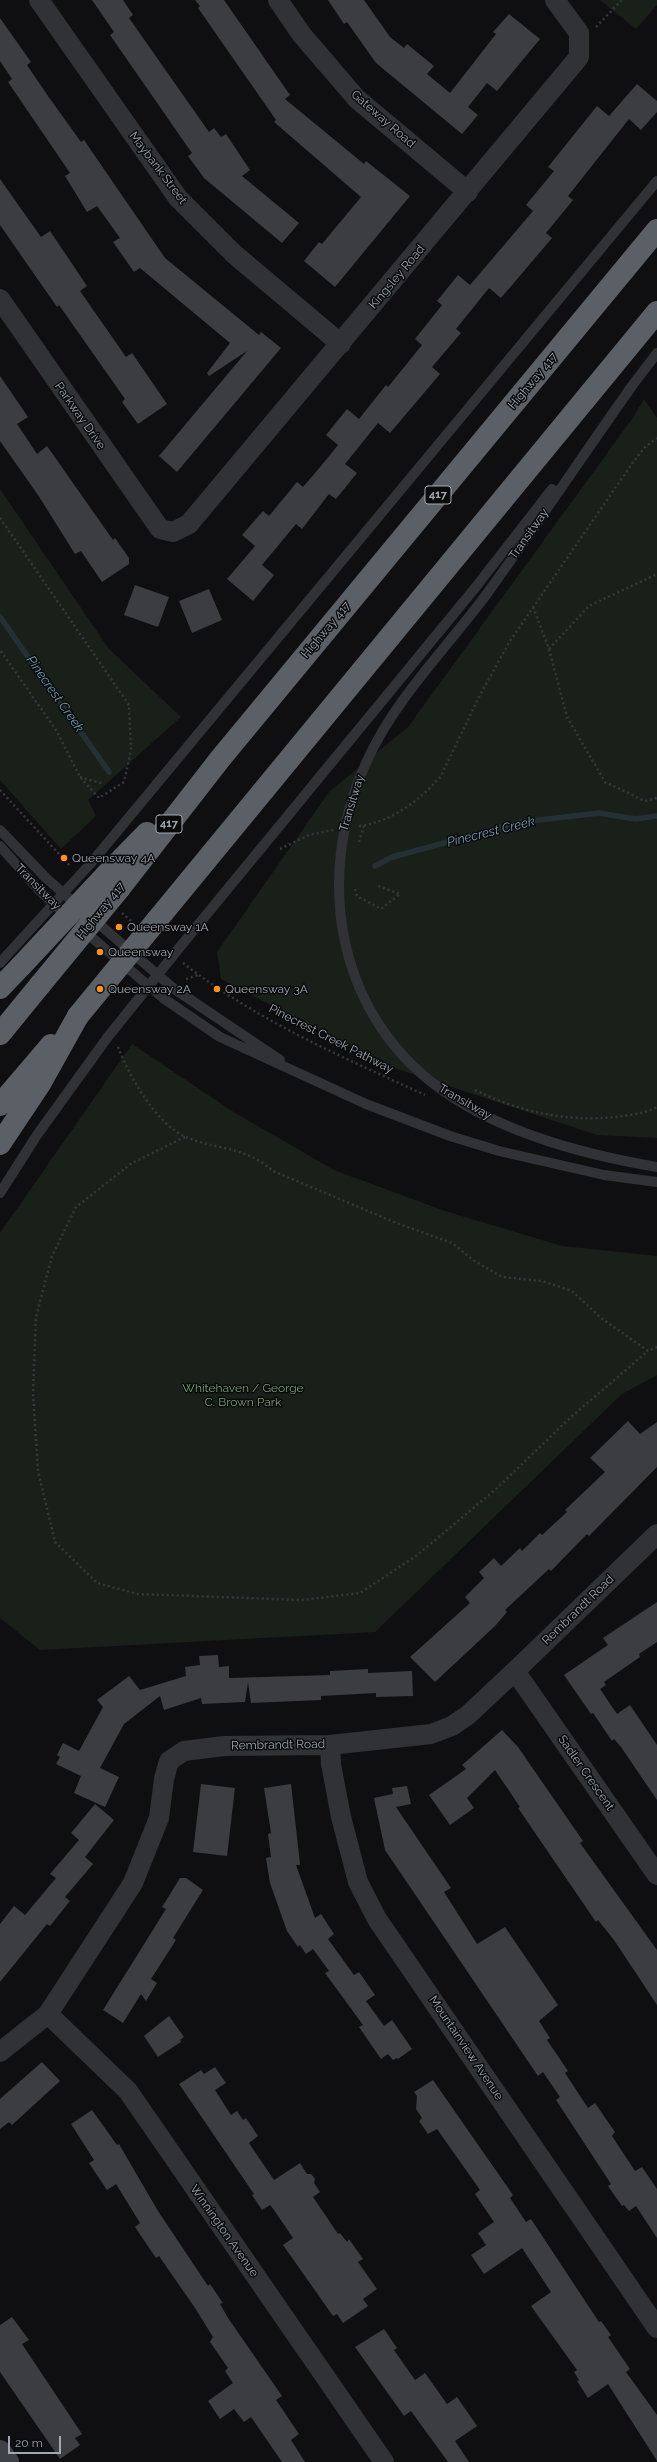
<!DOCTYPE html>
<html>
<head>
<meta charset="utf-8">
<style>
	body { margin:0 }
	#map { position:relative; width:657px; height:2462px; overflow:hidden; background:#0f0f11; font-family:Raleway,sans-serif }
	canvas { display:block }
	.scale { position:absolute; left:8px; top:2436px; width:53px; height:18px; box-sizing:border-box; border:2px solid #9fa8b3; border-top:0; padding-left:5px; font-size:12px; line-height:14px; white-space:nowrap; color:#9fa8b3; -webkit-text-stroke:3px #0a0a0b; paint-order:stroke }
</style>
</head>
<body>
<div id="map">
<canvas width="657" height="2462"></canvas>
<div class="scale">20 m</div>
</div>
<script>
const c = document.querySelector('canvas').getContext('2d');
c.lineJoin = 'round';
function paint(path, color) {
  c.fillStyle = color;
  c.fill(path, 'evenodd');
}
function trace(path, color, width, dash) {
  c.strokeStyle = color;
  c.lineWidth = width;
  c.lineCap = dash ? 'butt' : 'round';
  c.setLineDash(dash || []);
  c.stroke(path);
}
function drawText(font, color, halo, rows, align = 'center') {
  c.font = font + ' Raleway,sans-serif';
  c.lineWidth = 3;
  c.setLineDash([]);
  c.textBaseline = 'middle';
  c.strokeStyle = halo;
  c.fillStyle = color;
  for (const [text, x, y, turn = 0] of rows) {
    c.save();
    c.translate(x, y);
    c.rotate((+turn || 0) * Math.PI / 180);
    c.textAlign = isNaN(turn) ? turn : align;
    if (halo) c.strokeText(text, 0, 0);
    c.fillText(text, 0, 0);
    c.restore();
  }
}
paint(new Path2D(`
	M600,0H657V5L636,29Z
	M644,399L657,418V1138L597,1135L385,1065L221,979L217,952L329,792L408,727L632,419Z
	M0,489L109,649L181,717L88,800L96,816L61,849L0,780Z
	M132,1044L232,1111L334,1170L445,1211L562,1246L657,1256V1375L622,1394L375,1632L40,1650L0,1618V1233Z`), '#192019');
trace(new Path2D(`
	M0,617L109,772
	M375,866L392,857L522,822L599,813L635,819L657,816`), '#253035', 5.5);
paint(new Path2D(`
	M92,0H123L133,15L129,18L209,132L214,128L221,137L226,134L250,170L242,176L299,223L282,243L204,178L188,156L192,153L187,146L110,35L114,32Z
	M195,0H224L290,95L285,99L364,164L366,161L410,196L335,287L304,261L319,242L322,244L361,197L274,122L276,120L198,8L200,6Z
	M328,0H364L390,37L404,48L407,44L434,66L427,74L450,93L496,34L493,32L509,14L540,39L497,91L487,83L468,107L478,115L462,134L376,63L347,22L344,24Z
	M0,18L31,62L27,65L48,96L81,142L84,140L165,258L259,335L261,332L281,348L177,472L159,456L247,351L209,376L207,373L230,343L140,268L134,272L113,242L120,238L97,206L87,212L65,176L70,173L8,82L12,79L0,61Z
	M637,84L657,101V112L641,130L629,119L568,196L573,200L546,233L552,238L501,298L489,288L456,329L461,333L432,367L440,374L390,433L378,423L345,464L357,473L336,499L329,494L302,529L296,524L262,565L274,575L253,601L227,579L255,546L242,535L263,511L269,516L297,482L303,487L321,466L338,445L326,435L347,409L359,419L386,385L388,387L422,345L415,339L442,305L437,301L458,275L470,285L533,211L526,205L554,171L548,167L597,106L609,116Z
	M0,179L41,237L50,231L87,286L80,291L126,357L132,353L167,404L138,424L122,402L125,399L59,305L57,307L0,225Z
	M0,376L28,417L17,424L37,454L47,446L113,540L115,538L129,558V564L102,582L81,551L75,554L38,495L0,441Z
	M135,585L169,597L158,627L124,615Z
	M209,589L222,620L192,633L179,601Z
	M628,1421L640,1434L657,1422V1467L589,1536L587,1534L551,1571L549,1569L505,1610L507,1612L495,1626L435,1682L410,1657L470,1603L465,1597L484,1578L479,1572L494,1558L501,1566L520,1548L522,1551L540,1533L542,1535L567,1512L565,1510L605,1472L590,1458Z
	M657,1602V1642L639,1654L640,1657L604,1682L606,1685L600,1689L617,1714L630,1705L657,1745V1800L621,1747L614,1739L612,1741L593,1713L591,1714L564,1675L608,1645L603,1638Z
	M218,1655L219,1667L229,1666V1678L330,1675V1671L368,1669V1673L412,1671L413,1696L376,1697V1693L321,1696V1700L251,1703L248,1682L245,1702L202,1704L201,1698L164,1710L160,1696L124,1724L100,1768L119,1777L105,1807L74,1793L81,1776L56,1764L60,1757L57,1755L63,1743L79,1751L103,1707L97,1700L129,1676L140,1690L186,1676L185,1667L200,1665L199,1656Z
	M502,1730L518,1747L583,1841L580,1843L657,1950V2005L614,1940L598,1920L596,1922L518,1808L520,1807L495,1770L467,1798L474,1808L450,1825L429,1795L466,1769L462,1765Z
	M201,1784L235,1788L227,1856L193,1852Z
	M291,1784L299,1855L300,1865H296L315,1918L321,1914L334,1934L328,1939L354,1975L359,1972L375,1995L366,2001L384,2026L392,2020L412,2049L398,2059L397,2058L393,2060L388,2054L381,2059L359,2027L363,2025L325,1973L329,1971L313,1949L306,1954L300,1945L298,1947L287,1931L270,1883L266,1858L271,1857L268,1834L271,1833L264,1788Z
	M407,1786L411,1804L396,1807L451,1888L444,1892L477,1944L505,1927L558,2005L539,2021L550,2038L547,2040L568,2071L565,2073L588,2108L595,2103L615,2132L612,2136L635,2171L642,2167L657,2189V2238L636,2206L629,2211L624,2205L622,2206L608,2186L611,2184L556,2100L560,2097L543,2072L538,2076L385,1850L374,1798L393,1794L392,1788Z
	M95,1804L114,1820L85,1857L93,1864L65,1897L70,1901L50,1926L47,1924L0,1982V1924L14,1906L25,1915L56,1878L50,1874L79,1840L71,1833Z
	M180,1878H186L203,1890L173,1938L176,1940L151,1979L157,1983L146,2001L141,1994L123,2023L103,2010L166,1909L162,1907Z
	M169,2016L184,2037L180,2040L181,2042L158,2057L144,2036Z
	M42,2062L60,2081L12,2125L9,2122L0,2129V2099Z
	M215,2067L226,2083L215,2090L231,2115L237,2111L243,2120L246,2118L258,2136L249,2143L274,2180L300,2163L307,2174H311L315,2179L314,2183L320,2192L313,2197L338,2234L340,2233L347,2242L349,2239L363,2259L358,2262L377,2289L363,2299L368,2306L343,2323L337,2314L333,2316L283,2245L293,2238L274,2210L270,2205L262,2210L252,2195L254,2194L179,2084L201,2070L204,2074Z
	M433,2080L513,2195L510,2198L526,2222L531,2219L599,2322L601,2321L611,2335L608,2337L630,2369L626,2372L657,2415V2461L608,2384L588,2398L577,2381L579,2380L574,2372L577,2370L531,2306L551,2292L522,2248L484,2274L471,2255L486,2245L478,2233L494,2222L475,2194L480,2190L437,2129L428,2134L419,2121L422,2118L416,2109L417,2096L414,2092Z
	M92,2110L117,2145L119,2144L158,2211L208,2286L210,2284L223,2303L220,2304L228,2318L282,2396L276,2400L299,2434L291,2440L305,2462H282L251,2417L244,2422L234,2409L220,2419L208,2401L233,2383L225,2371L228,2368L210,2342L213,2337L195,2308L159,2256L156,2258L135,2227L140,2223L116,2184L107,2190L89,2163L94,2160L71,2124Z
	M12,2317L29,2340L22,2344L82,2434L75,2438L80,2445L60,2459L0,2372V2325Z
	M384,2329L397,2348L394,2350L415,2380L425,2373L447,2404L457,2397L477,2426L455,2441L469,2462H448L411,2411L404,2416L355,2347Z`), '#3b3d41');
trace(new Path2D(`
	M596,27L622,0
	M0,518L129,705L131,750L124,782L99,798L80,777L56,730L0,650
	M533,607L549,649L567,717L605,782L645,801L657,798
	M549,649L589,606L657,574
	M80,777L101,783
	M0,790L70,866
	M359,826C392,822 420,800 441,776L480,695L510,641L631,465L645,447L657,438
	M359,842L364,826
	M280,849L309,835L333,830
	M355,889L357,896L381,909L400,894L378,886
	M122,913L131,921
	M183,963C256,1020 342,1057 425,1095
	M186,979L198,975
	M118,1047C129,1076 156,1124 186,1137C208,1147 234,1147 256,1159C262,1162 268,1167 273,1171L394,1222L452,1243L473,1260L502,1277L542,1281L572,1291L601,1318L648,1351L657,1347
	M475,1090C520,1112 565,1122 615,1117C629,1115 644,1114 657,1107
	M185,1137L132,1163L76,1207L52,1256L36,1317L33,1393L38,1471L55,1542L97,1583L138,1594L302,1600L360,1593L416,1556L495,1490L571,1417L648,1351`), '#36393d', 2.5, [2, 3]);
trace(new Path2D(`
	M632,386C583,455 536,526 486,595C445,650 394,700 366,763C313,879 337,1020 448,1094C508,1135 586,1155 657,1167
	M628,391L657,353
	M0,830L46,878L78,906
	M0,846L38,889L69,918
	M91,863L657,181
	M92,918L173,988L280,1060
	M83,930L163,998L220,1037L366,1104L450,1136L499,1151L604,1175L657,1182
	M184,942L475,588L552,489
	M0,963L7,955
	M0,1193L37,1135L107,1038`), '#303236', 10);
trace(new Path2D(`
	M39,0L178,198L234,254L341,344
	M278,0L302,35L357,99L468,192
	M0,299L160,529L173,532L189,524L579,57V33L555,0
	M515,1671L657,1875
	M330,1745L331,1764L341,1817L358,1882L377,1919L657,2328
	M48,2014L128,2091L384,2462
	M0,2052L48,2014L133,1883L159,1818L164,1779L169,1761L184,1751L224,1746L330,1745L431,1734L452,1726L468,1715L515,1671L657,1534`), '#303236', 20);
trace(new Path2D(`
	M0,2451L8,2462`), '#3e4146', 22);
trace(new Path2D(`
	M106,875L147,833
	M119,889L220,759L657,230
	M157,920L657,312
	M0,988L21,966
	M0,1034L40,985
	M0,1105L51,1045
	M0,1144L40,1084L78,1016`), '#5b6067', 22);
trace(new Path2D(`
	M7,955L91,863
	M107,1038L184,942`), '#303236', 10);
trace(new Path2D(`
	M21,966L106,875
	M40,985L119,889
	M78,1016L157,920`), '#5b6067', 22);
for (const [x, y, r, color] of [
	[64,858,4,"#ff9219"],
	[119,927,4,"#ff9219"],
	[100,952,4,"#ff9219"],
	[100,989,4,"#ff9219"],
	[217,989,4,"#ff9219"]
]) {
  const dot = new Path2D();
  dot.arc(x, y, r, 0, 2 * Math.PI);
  c.fillStyle = color;
  c.fill(dot);
  trace(dot, '#0a0a0b', 1.5);
}
for (const [x, y, w] of [
	[438,495,26],
	[169,824,26]
]) {
  const box = new Path2D();
  box.roundRect(x - w / 2, y - 9, w, 18, 3);
  c.fillStyle = '#0a0a0b';
  c.fill(box);
  trace(box, '#9fa8b3', 1);
}
drawText('bold 11px', '#9fa8b3', null, [
	["417",438,495],
	["417",169,824]
]);
drawText('12px', '#9fa8b3', '#0a0a0b', [
	["Gateway Road",383,119,41],
	["Maybank Street",158,168,53],
	["Kingsley Road",397,277,-50],
	["Highway 417",533,381,-50],
	["Parkway Drive",80,416,55],
	["Transitway",529,534,-55],
	["Highway 417",326,630,-50],
	["Transitway",352,803,-73],
	["Transitway",38,887,45],
	["Highway 417",101,911,-51],
	["Pinecrest Creek Pathway",331,1039,27],
	["Transitway",465,1102,30],
	["Rembrandt Road",578,1610,-44],
	["Rembrandt Road",278,1745,-1],
	["Sadler Crescent",586,1773,55],
	["Mountainview Avenue",466,2048,56],
	["Winnington Avenue",224,2231,55]
]);
drawText('12px', '#9fa8b3', '#0a0a0b', [
	["Queensway 4A",72,858],
	["Queensway 1A",127,927],
	["Queensway",108,952],
	["Queensway 2A",108,989],
	["Queensway 3A",225,989]
], 'left');
drawText('12px', '#77a074', '#0a0a0b', [
	["Whitehaven / George",243,1388],
	["C. Brown Park",243,1402]
]);
drawText('italic 13px', '#729db1', '#0a0a0b', [
	["Pinecrest Creek",55,694,55],
	["Pinecrest Creek",491,832,-14]
]);
</script>
</body>
</html>
